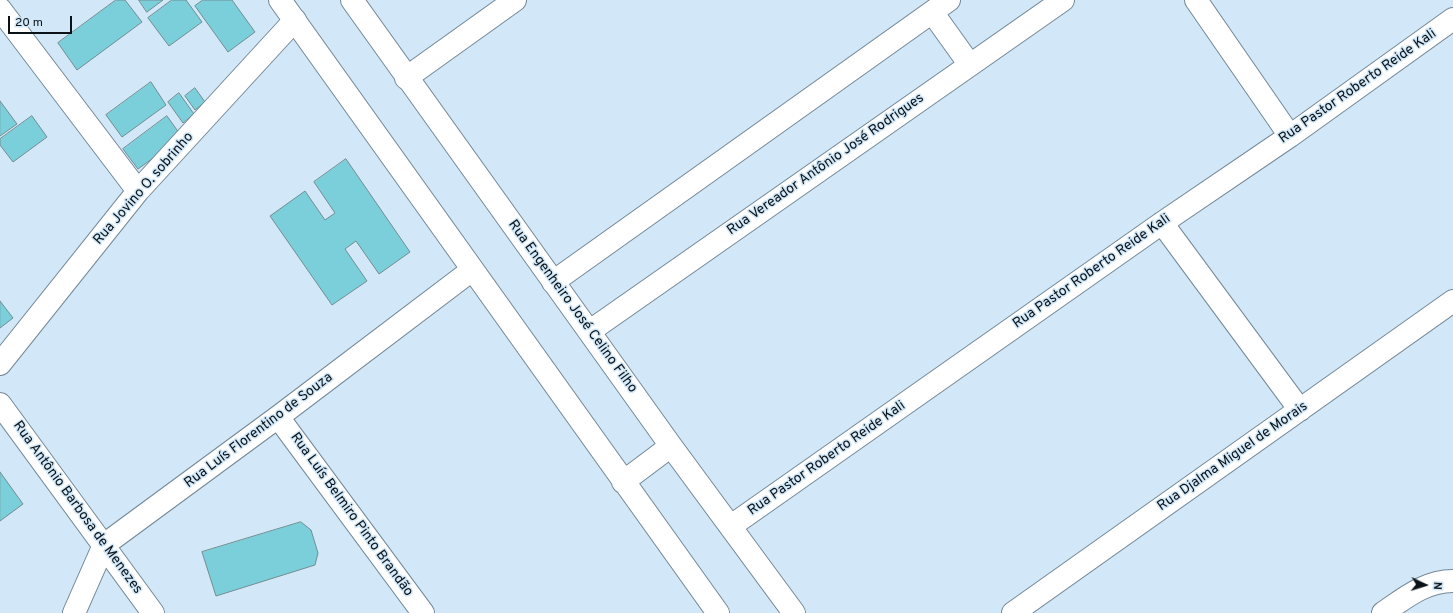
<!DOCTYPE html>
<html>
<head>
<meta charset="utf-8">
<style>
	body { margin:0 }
	#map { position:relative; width:1453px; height:613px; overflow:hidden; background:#d2e8f8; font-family:Overpass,sans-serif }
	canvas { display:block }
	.north { position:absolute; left:1405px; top:565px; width:40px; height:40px; -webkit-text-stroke:3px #d2e8f8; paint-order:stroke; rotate:94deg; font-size:11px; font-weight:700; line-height:16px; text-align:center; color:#0a1217 }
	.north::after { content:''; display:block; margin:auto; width:14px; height:18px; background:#0a1217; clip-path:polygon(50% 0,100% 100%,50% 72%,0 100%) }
	.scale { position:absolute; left:8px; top:16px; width:64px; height:18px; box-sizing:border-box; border:2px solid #0a1217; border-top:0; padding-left:5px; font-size:12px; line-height:14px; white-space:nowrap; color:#0a1217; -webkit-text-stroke:3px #d2e8f8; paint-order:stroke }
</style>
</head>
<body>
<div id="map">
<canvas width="1453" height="613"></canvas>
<div class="north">N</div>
<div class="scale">20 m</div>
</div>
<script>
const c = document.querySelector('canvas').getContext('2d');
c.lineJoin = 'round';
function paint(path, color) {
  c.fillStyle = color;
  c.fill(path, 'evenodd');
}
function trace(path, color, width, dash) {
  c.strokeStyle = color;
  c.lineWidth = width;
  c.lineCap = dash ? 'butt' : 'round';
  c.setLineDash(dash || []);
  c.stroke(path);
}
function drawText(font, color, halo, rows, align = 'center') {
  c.font = font + ' Overpass,sans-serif';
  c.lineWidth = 3;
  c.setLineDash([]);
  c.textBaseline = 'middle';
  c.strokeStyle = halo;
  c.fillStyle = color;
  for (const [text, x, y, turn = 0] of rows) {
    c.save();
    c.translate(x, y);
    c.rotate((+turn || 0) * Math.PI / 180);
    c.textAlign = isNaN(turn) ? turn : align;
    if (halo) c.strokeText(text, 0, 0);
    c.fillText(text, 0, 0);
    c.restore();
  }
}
const building = new Path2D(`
	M116,0H125L142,22L77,70L58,43Z
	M139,0H163L147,12Z
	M172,0H186L202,22L169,46L148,18Z
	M203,0H232L255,32L228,52L195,6Z
	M151,82L166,105L122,137L106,115Z
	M195,88L205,102L195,110L185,96Z
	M179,93L194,114L183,123L168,102Z
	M0,101L17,124L0,136Z
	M32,116L47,137L13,162L0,145V139Z
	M167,116L182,137L138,169L123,149Z
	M346,159L410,252L379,274L356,241L345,249L367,281L332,305L270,216L305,191L325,220L335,213L314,182Z
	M0,301L13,318L0,328Z
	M0,472L23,504L0,521Z
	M301,522L311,530L318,553L315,565L216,596L202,552Z`);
paint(building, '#7bcfda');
trace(building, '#718d91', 1);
const minor = new Path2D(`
	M1196,0L1290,136
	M0,9L138,191
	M932,12L970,65
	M406,78L515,0
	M1162,223L1300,410
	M553,282L949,0
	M590,331L1063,0
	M0,364L138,191L295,20
	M0,404L153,613
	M278,417L423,613
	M731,526L1162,223L1290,136L1453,19
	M74,613L104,545L278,417L472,270
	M1013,613L1453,301
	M1383,613C1405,598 1425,581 1453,581`);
const tertiary = new Path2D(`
	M280,0L718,613
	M352,0L671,446L794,613
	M623,482L671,446`);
trace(minor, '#748897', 24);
trace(tertiary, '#748897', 24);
trace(minor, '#fff', 22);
trace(tertiary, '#fff', 22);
drawText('14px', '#0a1217', '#d2e8f8', [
	["Rua Pastor Roberto Reide Kali",1358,87,-35],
	["Rua Vereador Antônio José Rodrigues",826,165,-35],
	["Rua Jovino O. sobrinho",144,189,-49],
	["Rua Pastor Roberto Reide Kali",1092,272,-35],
	["Rua Engenheiro José Celino Filho",572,307,54],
	["Rua Luís Florentino de Souza",259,431,-37],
	["Rua Djalma Miguel de Morais",1233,457,-35],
	["Rua Pastor Roberto Reide Kali",827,459,-35],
	["Rua Antônio Barbosa de Menezes",77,508,54],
	["Rua Luís Belmiro Pinto Brandão",351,515,54]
]);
</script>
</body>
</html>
